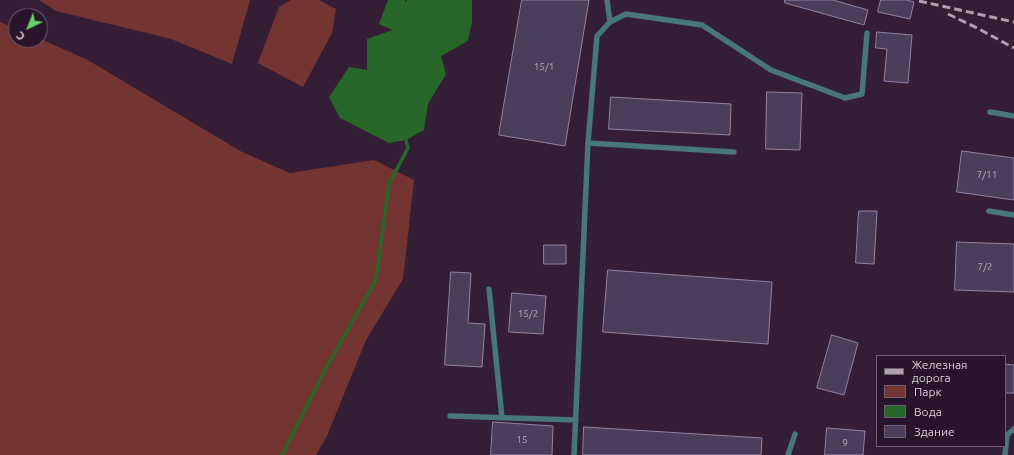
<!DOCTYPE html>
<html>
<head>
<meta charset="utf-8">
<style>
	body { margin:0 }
	#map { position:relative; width:1014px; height:455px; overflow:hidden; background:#341e35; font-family:Ubuntu,sans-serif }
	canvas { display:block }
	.legend { position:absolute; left:876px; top:355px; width:130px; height:92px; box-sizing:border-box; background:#29152b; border:1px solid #715f72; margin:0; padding:5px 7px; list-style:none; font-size:12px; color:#dccedc }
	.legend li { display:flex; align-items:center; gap:8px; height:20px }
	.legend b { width:20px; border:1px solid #715f72 }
	.north { position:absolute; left:8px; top:8px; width:40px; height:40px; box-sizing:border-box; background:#29152b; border:1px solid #715f72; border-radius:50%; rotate:223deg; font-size:11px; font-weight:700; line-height:16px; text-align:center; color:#dccedc }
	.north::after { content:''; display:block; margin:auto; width:14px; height:18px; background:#64d468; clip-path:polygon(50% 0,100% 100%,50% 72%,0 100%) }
</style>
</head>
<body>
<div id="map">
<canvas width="1014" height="455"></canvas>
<ul class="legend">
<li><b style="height:5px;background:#b0a0b0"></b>Железная дорога</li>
<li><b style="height:11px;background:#743532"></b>Парк</li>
<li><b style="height:11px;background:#27672a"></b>Вода</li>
<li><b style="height:11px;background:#4a3e5b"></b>Здание</li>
</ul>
<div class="north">С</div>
</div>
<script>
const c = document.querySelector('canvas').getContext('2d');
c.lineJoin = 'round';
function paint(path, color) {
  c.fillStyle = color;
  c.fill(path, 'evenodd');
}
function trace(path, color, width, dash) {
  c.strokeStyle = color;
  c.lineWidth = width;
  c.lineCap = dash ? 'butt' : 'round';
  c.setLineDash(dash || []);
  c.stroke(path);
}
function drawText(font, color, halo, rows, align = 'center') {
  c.font = font + ' Ubuntu,sans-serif';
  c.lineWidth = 3;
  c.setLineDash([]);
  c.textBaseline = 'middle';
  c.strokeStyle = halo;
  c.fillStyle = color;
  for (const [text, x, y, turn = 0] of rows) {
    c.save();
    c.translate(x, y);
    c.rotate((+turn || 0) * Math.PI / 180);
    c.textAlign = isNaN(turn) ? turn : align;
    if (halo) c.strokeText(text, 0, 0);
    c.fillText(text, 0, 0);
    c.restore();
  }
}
paint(new Path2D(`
	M39,0H250L232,64L171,39L56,11Z
	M291,0H319L336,9L332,33L303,87L258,63L279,7Z
	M0,22L16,29V40H40V39L86,59L242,152L290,173L374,160L414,180L403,279L366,340L327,436L316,455H0Z`), '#743532');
paint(new Path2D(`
	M388,0H405L406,2L407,0H472V22L468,41L441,56L446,74L428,104L424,130L406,140L389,143L340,118L329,97L349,67L367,70V39L393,30L379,24Z`), '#27672a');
trace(new Path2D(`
	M282,455L326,368L376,280L389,184L408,148L406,140`), '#27672a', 3.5);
const building = new Path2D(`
	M522,0H589L565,146L499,135Z
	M785,0H833L868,10L864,25L785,3Z
	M881,0H907L914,2L910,19L878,12Z
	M877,32L912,35L908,83L884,81L887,49L876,48Z
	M767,92L802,93L800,150L766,149Z
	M611,97L731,104L730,135L609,129Z
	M962,151L1014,158V200L957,192Z
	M859,211H877L874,264L856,263Z
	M957,242L1014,244V292L955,290Z
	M544,245H566V264H544Z
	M608,270L772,282L768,344L603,332Z
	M451,272L471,273L468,323L485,324L482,367L445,365Z
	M512,293L546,296L543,334L509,332Z
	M832,335L858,343L844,395L817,388Z
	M1005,364L1014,365V393H1005Z
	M493,422L553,426L552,455H491Z
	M584,427L762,438L761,455H583Z
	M827,428L865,431L863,455H825Z`);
paint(building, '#4a3e5b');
trace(building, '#9284a4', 1);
trace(new Path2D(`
	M607,0L610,22
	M990,112L1014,116
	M588,143L734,152
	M989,211L1014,215
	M489,289L502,418
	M450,416L576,420
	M574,455L588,143L597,36L610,22L626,14L702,25L771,70L845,98L862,94L867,33
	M788,455L795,434
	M1005,455L1007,435L1014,429`), '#47767b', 5.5);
trace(new Path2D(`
	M919,1L1014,22
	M948,14L979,29L1014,48`), '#b0a0b0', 3, [8, 4]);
drawText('10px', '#b8aabc', null, [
	["15/1",544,67],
	["7/11",987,175],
	["7/2",985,267],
	["15/2",528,314],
	["15",522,440],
	["9",845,443]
]);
</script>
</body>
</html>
